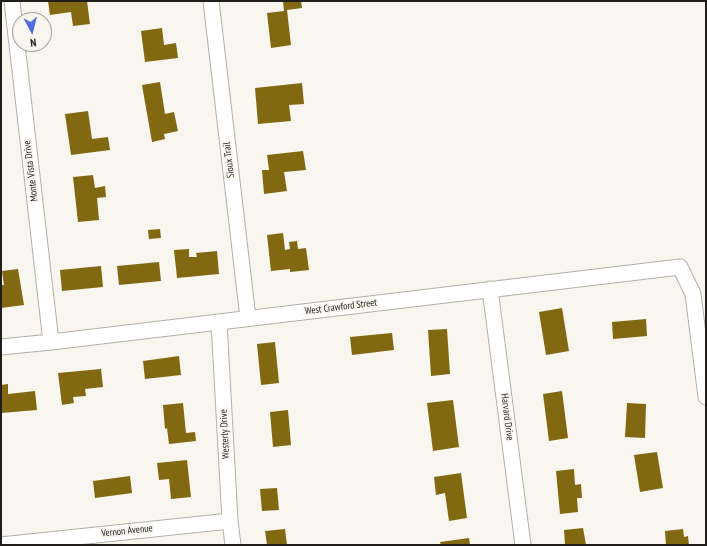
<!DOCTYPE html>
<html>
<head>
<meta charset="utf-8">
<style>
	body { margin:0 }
	#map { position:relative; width:707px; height:546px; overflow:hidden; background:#f8f6ef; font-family:"PT Sans Narrow",sans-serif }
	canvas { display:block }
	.frame { position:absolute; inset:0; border:2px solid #1f1e1b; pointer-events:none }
	.north { position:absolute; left:12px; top:12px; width:40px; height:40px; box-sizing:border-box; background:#f8f6ef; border:1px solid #a1a09a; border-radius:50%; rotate:173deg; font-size:11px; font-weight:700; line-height:16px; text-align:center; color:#1f1e1b }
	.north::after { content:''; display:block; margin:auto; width:14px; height:18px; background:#536de2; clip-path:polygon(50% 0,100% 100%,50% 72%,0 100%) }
</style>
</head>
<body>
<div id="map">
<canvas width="707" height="546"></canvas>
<div class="frame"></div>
<div class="north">N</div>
</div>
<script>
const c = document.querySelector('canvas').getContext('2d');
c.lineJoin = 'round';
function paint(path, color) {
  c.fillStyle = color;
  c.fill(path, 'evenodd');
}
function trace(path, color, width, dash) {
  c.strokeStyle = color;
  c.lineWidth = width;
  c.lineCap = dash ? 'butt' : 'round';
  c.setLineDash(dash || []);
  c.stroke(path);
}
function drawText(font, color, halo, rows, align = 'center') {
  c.font = font + ' "PT Sans Narrow",sans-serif';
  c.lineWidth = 4;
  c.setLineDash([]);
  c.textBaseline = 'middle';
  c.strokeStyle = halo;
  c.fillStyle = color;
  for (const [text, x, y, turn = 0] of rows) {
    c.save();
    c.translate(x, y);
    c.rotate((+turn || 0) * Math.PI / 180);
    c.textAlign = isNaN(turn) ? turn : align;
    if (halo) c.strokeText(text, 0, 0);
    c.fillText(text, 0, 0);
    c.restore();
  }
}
paint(new Path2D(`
	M48,1H87L90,24L73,26L71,12L50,15Z
	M283,1H301L302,8L287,10L291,45L271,48L267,13L284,11Z
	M162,28L164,45L176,43L178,58L145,62L141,31Z
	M160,82L165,114L174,112L178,131L164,134L165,139L152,142L142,85Z
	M302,83L304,104L289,105L291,121L258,124L255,88Z
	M88,111L92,139L108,137L110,150L71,155L65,114Z
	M303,151L306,170L284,172L287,191L264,194L262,170H269L267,155Z
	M93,175L95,188L105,186L106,197L97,198L99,220L78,222L73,177Z
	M160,229L161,238L149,239L148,230Z
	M283,233L285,250L290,249L289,242L297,241L298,249L306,248L309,270L290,272V269L271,271L267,235Z
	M189,249V257H197L196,253L217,251L219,274L177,278L174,250Z
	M159,262L161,281L119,285L117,266Z
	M101,266L103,287L62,291L60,270Z
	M18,269L24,305L1,308V285H4L2,271Z
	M562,308L569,351L546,355L539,312Z
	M646,319L647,336L613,339L612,322Z
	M447,329L450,374L431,376L428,330Z
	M392,333L394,350L352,355L350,337Z
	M275,342L279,383L261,385L257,344Z
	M179,356L181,375L145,379L143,361Z
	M101,369L103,387L85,389L86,396L73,397L74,403L62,405L58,373Z
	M8,384V394L35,391L37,410L1,413V385Z
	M562,391L568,438L549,441L543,394Z
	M453,400L459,447L433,451L427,403Z
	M183,403L186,433L195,432L196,441L169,444L167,428L165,429L163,405Z
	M627,403L646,404L645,438L625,437Z
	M288,410L291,445L273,447L270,412Z
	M657,452L663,488L640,492L634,455Z
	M187,460L191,497L171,499L169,479L159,480L157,463Z
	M574,469L575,485L581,484L582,498H577L578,512L560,514L556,471Z
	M461,473L467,518L449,521L445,493L436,495L434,477Z
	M130,476L132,493L95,498L93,481Z
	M277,488L279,510L262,511L260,489Z
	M583,528L586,545H565L564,530Z
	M285,529L287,545H267L265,531Z
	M683,529L684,537L688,536L689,545H666L665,531Z
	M469,538L470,545H441L440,542Z`), '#826811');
const minor = new Path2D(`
	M12,1L51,342
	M211,1L248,318
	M490,289L523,545
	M219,322L230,521L233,545
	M1,347L51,342L219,322L680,267L693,294L706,397
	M1,545L230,521`);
trace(minor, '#b2b0a9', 17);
trace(minor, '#fff', 15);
drawText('10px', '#1f1e1b', '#f8f6ef', [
	["Sioux Trail",229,160,-97],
	["Monte Vista Drive",31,171,-97],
	["West Crawford Street",341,307,-7],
	["Harvard Drive",507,417,83],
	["Westerly Drive",225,434,-93],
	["Vernon Avenue",127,531,-6]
]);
</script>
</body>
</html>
